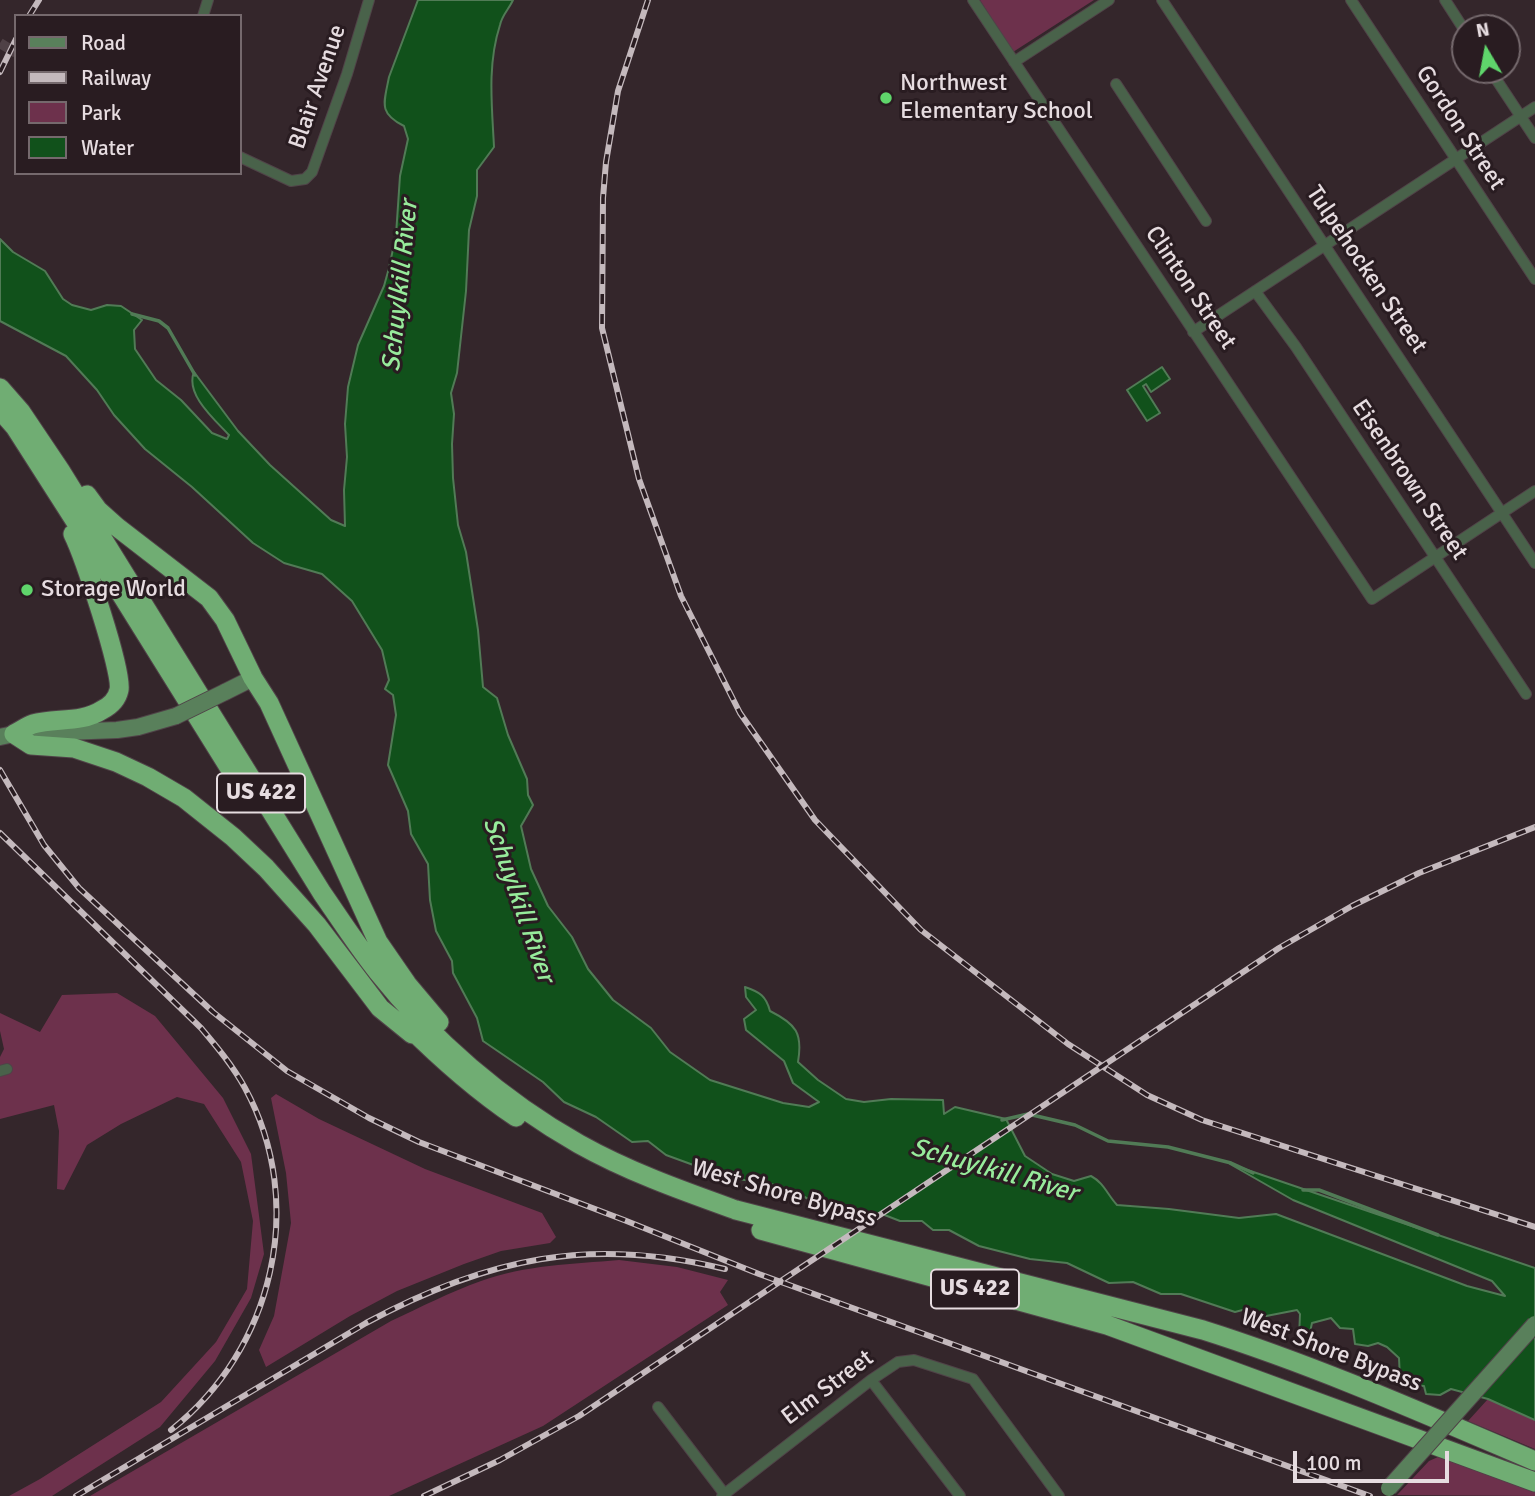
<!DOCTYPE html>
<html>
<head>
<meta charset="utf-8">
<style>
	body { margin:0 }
	#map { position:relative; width:1535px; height:1496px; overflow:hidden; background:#34262b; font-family:Signika,sans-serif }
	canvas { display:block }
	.legend { position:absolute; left:14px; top:14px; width:228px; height:161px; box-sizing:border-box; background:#291c21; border:2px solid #75696d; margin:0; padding:9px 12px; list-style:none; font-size:21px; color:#e6dce0 }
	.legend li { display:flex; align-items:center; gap:14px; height:35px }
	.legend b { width:35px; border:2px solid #75696d }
	.north { position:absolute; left:1451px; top:14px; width:70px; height:70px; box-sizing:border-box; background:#291c21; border:2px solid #75696d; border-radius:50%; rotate:350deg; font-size:19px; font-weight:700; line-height:28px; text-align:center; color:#e6dce0 }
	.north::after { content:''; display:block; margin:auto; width:24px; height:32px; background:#5fd56b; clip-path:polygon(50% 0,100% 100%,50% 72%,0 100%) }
	.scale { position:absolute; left:1293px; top:1451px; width:156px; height:32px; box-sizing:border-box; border:4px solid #e6dce0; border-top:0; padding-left:9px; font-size:21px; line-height:24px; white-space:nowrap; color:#e6dce0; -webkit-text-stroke:5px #291c21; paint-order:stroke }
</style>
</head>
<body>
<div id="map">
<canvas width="1535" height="1496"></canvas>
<ul class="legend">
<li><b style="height:9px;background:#59805b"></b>Road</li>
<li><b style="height:9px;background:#c4b9bd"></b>Railway</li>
<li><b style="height:19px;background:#6d314c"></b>Park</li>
<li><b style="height:19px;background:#11511b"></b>Water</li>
</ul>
<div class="north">N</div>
<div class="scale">100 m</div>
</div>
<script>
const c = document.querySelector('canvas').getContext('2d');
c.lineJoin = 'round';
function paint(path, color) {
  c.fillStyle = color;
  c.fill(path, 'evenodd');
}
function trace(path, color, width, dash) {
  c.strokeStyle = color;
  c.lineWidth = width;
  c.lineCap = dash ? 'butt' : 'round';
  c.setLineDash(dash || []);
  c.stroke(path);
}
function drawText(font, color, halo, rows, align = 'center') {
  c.font = font + ' Signika,sans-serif';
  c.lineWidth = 6;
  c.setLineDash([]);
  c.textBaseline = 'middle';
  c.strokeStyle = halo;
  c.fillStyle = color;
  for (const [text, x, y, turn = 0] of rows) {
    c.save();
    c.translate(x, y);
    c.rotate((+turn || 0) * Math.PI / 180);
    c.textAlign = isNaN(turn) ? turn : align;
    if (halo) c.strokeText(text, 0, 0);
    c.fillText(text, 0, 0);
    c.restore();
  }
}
paint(new Path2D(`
	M980,0H1094L1013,52Z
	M117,993L155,1016L223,1098L251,1154L264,1254L251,1298L215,1361L160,1427L52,1496H9L40,1479L161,1402L216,1342L247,1289L253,1221L241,1162L204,1104L177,1097L121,1124L87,1145L64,1190L57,1189L59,1131L54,1105L0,1119V1057L4,1049L0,1031V1013L40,1032L62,995Z
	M276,1094L319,1119L425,1169L542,1213L556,1237L550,1243L501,1251L464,1264L397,1291L350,1316L266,1367L259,1350L274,1316L291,1223L286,1173L271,1098Z
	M619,1260L677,1267L728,1280L720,1292L728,1305L543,1426L389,1496H90L391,1321C421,1307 450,1292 481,1281C525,1265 573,1264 619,1260Z
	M1488,1399L1535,1420V1449L1468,1421Z
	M1438,1457L1535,1491V1496L1397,1495L1429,1461Z`), '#6d314c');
const water = new Path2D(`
	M418,0H513C509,9 502,15 500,25C487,65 492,106 494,147L477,170V196L469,230L466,291L457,373L451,393L454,414L452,444L453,478L458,525L466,552L478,630L483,687L497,698L508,735L527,779L528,795L533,805L521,826L531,869L548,906L572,937L588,969L613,1000L651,1028L670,1052L710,1080L783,1103L809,1107L819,1102L793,1083L784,1061L746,1030L744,1019L756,1010L746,997L745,987C760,992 766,996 770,1011C796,1024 803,1033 798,1062L818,1080L846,1099L864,1102L891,1099L943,1100L944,1114L955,1107L1006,1119L1025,1156L1052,1174L1074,1181L1091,1176C1104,1183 1107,1194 1117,1205L1169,1209L1239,1218L1276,1214L1467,1286L1505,1296L1492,1281L1293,1200L1230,1164L1535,1268V1420L1488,1399L1451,1389L1440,1395L1426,1394L1424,1386L1412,1385L1400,1378L1399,1358L1387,1347L1378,1343L1368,1346L1355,1344L1353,1329L1340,1328L1331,1318L1312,1323L1308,1341L1303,1342L1299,1338L1300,1314L1297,1310L1256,1318L1250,1308L1235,1312L1181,1294H1161L1133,1282L1109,1283L1067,1263L1030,1259L979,1246L949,1230H933L922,1221H900L882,1214L859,1213L820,1205L793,1191L768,1183L729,1178L666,1155L648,1141L632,1142L596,1117L564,1102L543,1082L483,1041L477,1018L453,973L452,961L436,931L430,900L428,864L411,834L408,811L388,765L396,715L393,695L385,689L389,680L382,650L352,601L322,574L284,563L253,543L192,487L145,449L114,415L97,390L66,356L0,321V239L13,252L45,271L63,299L72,305L91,310L107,305L121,306L142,320L134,330L135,349L156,380L181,400L212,433L227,439L229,435C214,419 185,394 194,372L238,431L270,465L331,520L345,526L344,490L347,457L345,424L348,387L358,345L384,286L389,268L396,235L400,176L408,139L404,126C378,113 384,103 389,77Z
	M1162,367L1170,379L1151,392L1146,384L1143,386L1160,413L1147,421L1127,390Z`);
paint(water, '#11511b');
trace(water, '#517b56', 2);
trace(new Path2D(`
	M132,314L159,321L168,328L195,375
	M1002,1120L1028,1114L1075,1125L1108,1141L1168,1147L1231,1163L1253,1173
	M1303,1190H1319L1438,1235`), '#517b56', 3.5);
trace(new Path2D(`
	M0,43L16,53`), '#4f4146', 10, [10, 5]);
const street = new Path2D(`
	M973,0L1372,599L1535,491
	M1162,0L1535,563
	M1351,0L1535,279
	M1445,0L1465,31
	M203,16L208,0
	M1014,62L1109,0
	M1490,70L1535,138
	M1116,84L1206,221
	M240,157L291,181L305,179L312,172L347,74L369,0
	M1255,291L1296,347L1526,694
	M1193,332L1535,107
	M0,1071L7,1069
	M871,1380L960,1496
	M658,1407L726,1496
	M722,1496L871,1380L898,1362L914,1360L973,1379L1059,1496`);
const secondary = new Path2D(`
	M225,692L253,678
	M0,737L14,734L117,730L138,727L176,716`);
const highway = new Path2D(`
	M0,388L21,412L60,470L322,893C340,919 358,947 378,972C432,1040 503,1101 579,1144C629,1172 683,1191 736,1210L1203,1330C1317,1366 1425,1414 1535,1461
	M0,410L15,427L93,549L245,793
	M87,495L98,510L117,527L209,598L225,620L253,678L269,703L378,942L407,984L439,1022
	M14,734L31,745L74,748L116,762L148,777L184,798L233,837L266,868L317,925L380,1008L412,1034
	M14,734C20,731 27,726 33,724C56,718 82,723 102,710C110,706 117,699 119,690C123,672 83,554 73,534
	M406,1024C440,1058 476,1090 516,1117
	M761,1230L1107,1325L1535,1482`);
trace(street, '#504348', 12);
trace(secondary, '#504348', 18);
trace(highway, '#504348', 21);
trace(street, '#49624a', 10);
trace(secondary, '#59805b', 16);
trace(highway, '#70ad73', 19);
const rail = new Path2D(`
	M648,0L618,91L606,162L603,198L602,328L639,479L681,596L740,713L815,820L921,930L1068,1044L1147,1095L1202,1120L1535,1227
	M29,16L39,0
	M0,72L16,39
	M0,770L44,845L79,888L213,1012L287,1071L369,1118L419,1142L624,1220L759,1274L1370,1496
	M0,833L201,1028C217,1047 233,1066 245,1088C308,1204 273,1350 171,1430
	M76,1496L366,1323C487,1258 590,1236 725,1269
	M424,1496L500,1460L579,1416L1279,948L1352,906L1419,873L1535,827`);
trace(rail, '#c4b9bd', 6);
trace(rail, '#291c21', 3.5, [10]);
const secondaryBridge = new Path2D(`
	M176,716L225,692
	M1389,1488L1535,1324`);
trace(secondaryBridge, '#504348', 18, []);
trace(secondaryBridge, '#59805b', 16);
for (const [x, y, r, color] of [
	[886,98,7,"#5fd56b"],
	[27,590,7,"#5fd56b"]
]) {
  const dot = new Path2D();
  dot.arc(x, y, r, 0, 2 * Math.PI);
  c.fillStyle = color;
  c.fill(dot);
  trace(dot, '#291c21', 2.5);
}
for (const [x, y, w] of [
	[261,793,88],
	[975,1289,88]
]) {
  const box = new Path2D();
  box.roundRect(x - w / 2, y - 19.5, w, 39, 5);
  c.fillStyle = '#291c21';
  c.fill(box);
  trace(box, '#e6dce0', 2);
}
drawText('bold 23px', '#e6dce0', null, [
	["US 422",261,793],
	["US 422",975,1289]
]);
drawText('24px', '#e6dce0', '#291c21', [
	["Northwest",900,84],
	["Elementary School",900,112],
	["Storage World",41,590]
], 'left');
drawText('24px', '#e6dce0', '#291c21', [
	["Blair Avenue",318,87,-71],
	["Gordon Street",1460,128,57],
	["Tulpehocken Street",1366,270,56],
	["Clinton Street",1190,288,56],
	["Eisenbrown Street",1409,480,56],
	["West Shore Bypass",784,1194,16],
	["West Shore Bypass",1331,1351,21],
	["Elm Street",828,1388,-37]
]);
drawText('italic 26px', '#97eb9b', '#291c21', [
	["Schuylkill River",401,286,-84],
	["Schuylkill River",518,900,71],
	["Schuylkill River",994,1171,16]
]);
</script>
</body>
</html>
